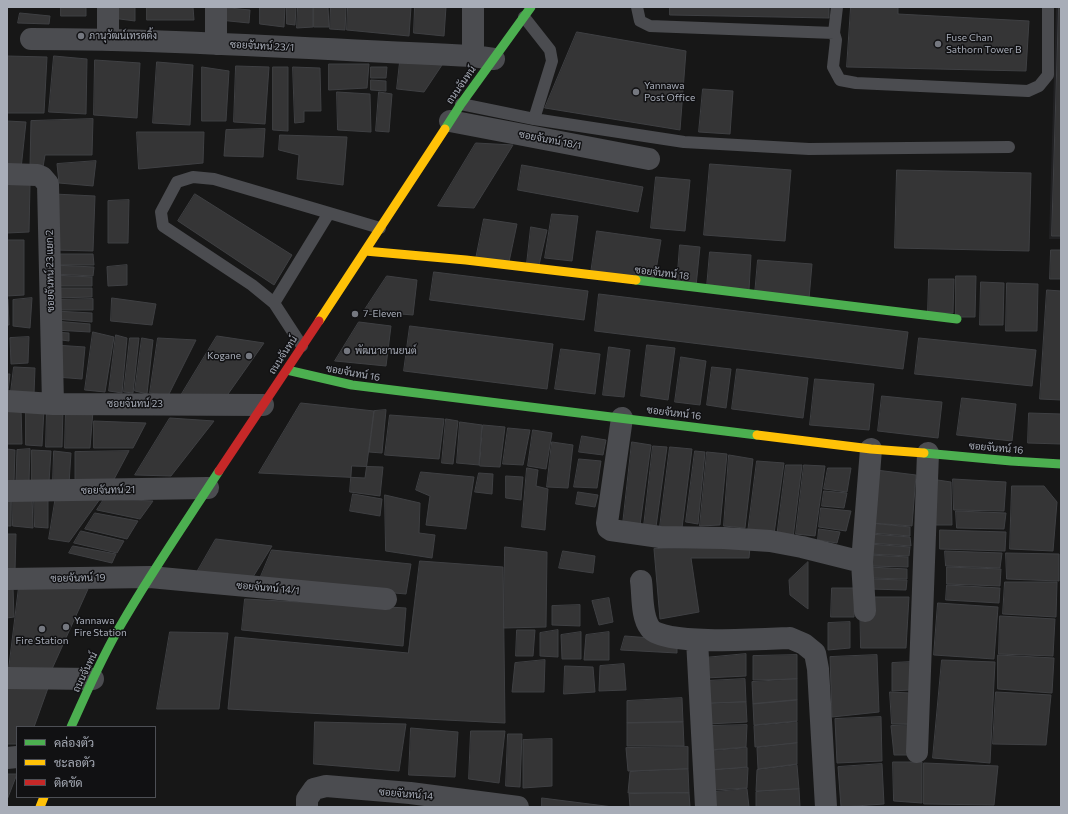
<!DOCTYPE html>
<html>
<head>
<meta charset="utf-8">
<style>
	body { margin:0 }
	#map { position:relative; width:1068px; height:814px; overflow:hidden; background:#171717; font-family:Commissioner,Sarabun,sans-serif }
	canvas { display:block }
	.frame { position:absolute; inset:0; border:8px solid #a8adb8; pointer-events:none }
	.legend { position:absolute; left:16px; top:726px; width:140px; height:72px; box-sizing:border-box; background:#111113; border:1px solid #4d4f55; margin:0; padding:5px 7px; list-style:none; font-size:12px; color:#a8adb8 }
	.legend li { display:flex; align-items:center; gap:8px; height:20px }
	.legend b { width:20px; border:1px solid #4d4f55 }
</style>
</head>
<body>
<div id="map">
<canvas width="1068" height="814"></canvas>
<div class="frame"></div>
<ul class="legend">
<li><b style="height:5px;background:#4caf50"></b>คล่องตัว</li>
<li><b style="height:5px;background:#ffc107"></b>ชะลอตัว</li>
<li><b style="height:5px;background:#c62828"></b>ติดขัด</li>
</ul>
</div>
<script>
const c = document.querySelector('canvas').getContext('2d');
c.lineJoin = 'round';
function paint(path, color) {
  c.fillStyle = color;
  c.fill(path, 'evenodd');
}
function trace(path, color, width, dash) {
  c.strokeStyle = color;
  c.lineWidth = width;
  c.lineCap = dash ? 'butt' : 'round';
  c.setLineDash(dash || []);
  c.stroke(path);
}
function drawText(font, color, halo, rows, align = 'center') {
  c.font = font + ' Commissioner,Sarabun,sans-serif';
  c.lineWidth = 3;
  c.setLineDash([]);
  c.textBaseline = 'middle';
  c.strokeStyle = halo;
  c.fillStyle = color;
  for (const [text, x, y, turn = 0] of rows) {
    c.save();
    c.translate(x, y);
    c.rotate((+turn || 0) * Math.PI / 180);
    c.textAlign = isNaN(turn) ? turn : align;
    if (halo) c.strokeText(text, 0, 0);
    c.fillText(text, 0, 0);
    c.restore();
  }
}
paint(new Path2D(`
	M1056,7H1061V239H1049Z`), '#212123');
const building = new Path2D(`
	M61,7H86V16H61Z
	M112,7H135V21L112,18Z
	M147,7H193L194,20H147Z
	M219,7L250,10L249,23L219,20Z
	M260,7H285L284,27L260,24Z
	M287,7H296L295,25L287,24Z
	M298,7H313V27L297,28Z
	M314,7H328L329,27H314Z
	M331,7H346L345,30L330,29Z
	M348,7H411L409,36L347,30Z
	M415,7H446L444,36L414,33Z
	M670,7H829V18L670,15Z
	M851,7H898V14L1029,21L1026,71L847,67Z
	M1059,7H1061V236H1052Z
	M20,13L50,16L49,24L18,23Z
	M577,32L686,51L680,130L545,108Z
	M7,56L47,57L44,113H7Z
	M54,56L87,59L86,114L49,112Z
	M95,60L140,63L137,118L94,115Z
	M157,62L193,65L190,125L153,123Z
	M400,62L442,65L424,92L397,89Z
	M329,64H369L367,88L329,90Z
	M236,66L269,67L265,124L234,122Z
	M202,67L229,71L226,121H202Z
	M273,67H288V131L273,130Z
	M293,67L320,68L321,111H304V122L295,123Z
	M371,67H387L386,78H371Z
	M371,80L386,81V91L371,90Z
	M703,89L733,91L730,134L699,132Z
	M337,92L370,94L371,132L338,130Z
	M379,92L392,94L389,132L376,131Z
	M93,119L92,155H45L43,167L30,166L31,121Z
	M7,121L26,122L21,169L7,168Z
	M265,129L263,157L224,156L226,130Z
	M137,132H204L203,163L139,169Z
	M280,135L347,137L343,185L297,179L299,155L279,150Z
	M476,143L513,145L474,208L438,206Z
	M96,161L93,186L59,183L57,164Z
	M710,164L791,170L785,241L704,235Z
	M522,165L643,187L638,212L518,190Z
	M897,170L1031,173L1029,251L895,248Z
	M656,177L690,180L685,231L651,228Z
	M7,183L30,184L29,232L7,233Z
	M54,194L95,196L93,251L54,250Z
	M195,194L292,255L274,285L178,221Z
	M129,200L128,243H108V201Z
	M552,214L578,216L572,261L545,258Z
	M484,219L517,224L509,262L476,259Z
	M531,227L547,230L539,265L527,264Z
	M597,231L661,240L654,282L591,273Z
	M7,240H24V295L7,296Z
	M680,245L700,247L696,286L677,285Z
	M1051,250H1061V279H1050Z
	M710,252L751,255L749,290L707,287Z
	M52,254H93L94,265H53Z
	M758,260L812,264L809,299L755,294Z
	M53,265L94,267L93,276L53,274Z
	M127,265V285L108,286L107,267Z
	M434,272L588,291L584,320L430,300Z
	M53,275L92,277V286H54Z
	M387,276L417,280L413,315L364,311Z
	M956,276H976L975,317H956Z
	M929,279H954L953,313H928Z
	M981,282L1004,283L1003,325H980Z
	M1007,283L1038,284L1037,331H1006Z
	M55,288H92V297L54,298Z
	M1047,290L1061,291V400L1040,399Z
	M599,294L908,332L903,369L595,331Z
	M32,298L30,328L13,326V300Z
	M112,298L156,304L152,325L111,321Z
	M93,299V310H54V300Z
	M8,300L9,325H7V301Z
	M55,311L92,313V322L55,319Z
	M54,321L90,324V332L54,330Z
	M359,322L391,326L386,366L335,361Z
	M410,326L553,344L547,389L404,371Z
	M54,332L69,333V341L54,339Z
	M93,332L114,337L105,392L85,390Z
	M116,335L127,338L122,393L109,391Z
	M217,336L264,343L221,404L180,397Z
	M29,337L28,363L11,364L10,338Z
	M130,338H139L133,393L124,392Z
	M142,338L153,340L147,394L135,391Z
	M158,338L196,340L168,396L150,393Z
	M919,338L1036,350L1032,386L915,374Z
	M55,345L85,347L82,379L56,377Z
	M647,345L675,348L668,400L641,396Z
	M609,347L630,350L624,397L603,395Z
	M561,349L600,354L595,394L555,389Z
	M681,357L706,361L700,405L675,402Z
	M14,367L35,368L34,394L11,392Z
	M712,367L731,369L726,408L707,405Z
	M737,369L808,378L803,418L732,409Z
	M7,374H10L8,392H7Z
	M815,379L874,384L869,430L810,425Z
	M882,396L942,402L938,438L878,431Z
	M962,398L1016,404L1012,441L957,435Z
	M301,403L374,411L365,478L259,473Z
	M47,407L63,409L62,447H46Z
	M7,408H21L22,444H7Z
	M26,408L44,409L42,446L26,445Z
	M66,409L93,411L90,448H65Z
	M386,410L382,453L369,452L374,411Z
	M1029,413L1061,414V444L1028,443Z
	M390,415L444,419L439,459L385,455Z
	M170,418L214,421L171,476L135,475Z
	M446,419L458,421L453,464L442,463Z
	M94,421L146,423L133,448H94Z
	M460,422L482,425L479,465L457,463Z
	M483,425L505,427L500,467L480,466Z
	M508,428L530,430L523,465L503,464Z
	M533,430L552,433L546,469L528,466Z
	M582,436L606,440L603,455L579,452Z
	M552,442L573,445L568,488L547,487Z
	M632,442L651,445L640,525L623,524Z
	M653,446L667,447L656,527L644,526Z
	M670,447L692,449L682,528L660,527Z
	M7,449L15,450L14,482H7Z
	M30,449L29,482L16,481L17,450Z
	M32,450L51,451L49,482L32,483Z
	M54,451L71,453L69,484L53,483Z
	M129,451L112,483L75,482V452Z
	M695,451L705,452L698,524L686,522Z
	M707,452L727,454L720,525L700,526Z
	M729,455L753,459L745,528L724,526Z
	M579,459L601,461L597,488L574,487Z
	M757,461L784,463L774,534L748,532Z
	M786,465H802L793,538L777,537Z
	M804,465L825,466L815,536L796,534Z
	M352,466L383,467L380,496L350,492Z
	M527,468L538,470L536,486L548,489L545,530L522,527Z
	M828,468H851L847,492L824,489Z
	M876,470L916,475L912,526L871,523Z
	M421,472L474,477L466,529L426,525L430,496L416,490Z
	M479,473L493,474L492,494L475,492Z
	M506,476L523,477L521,500L506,498Z
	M931,479L951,482L952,525H931Z
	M953,479L1006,482L1004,511L954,510Z
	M1012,486H1044L1057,502L1053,551L1010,549Z
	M824,491L847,493L844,508L822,506Z
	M578,492L598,495L595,507L576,504Z
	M353,494L382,499L380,516L350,511Z
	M385,495L420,503L419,533L435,535L432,558L386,551Z
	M56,496L100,499L69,542L49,539Z
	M7,497L11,498V526H7Z
	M12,497H32L33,528L13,526Z
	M34,499H48V528L35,527Z
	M104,499L153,501L140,519L97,510Z
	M821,508L851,511L846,531L819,527Z
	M956,511L1006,513L1004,529L957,528Z
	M95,513L138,521L127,539L85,529Z
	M871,523L910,527V536L871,533Z
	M819,529L840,532L837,543L818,540Z
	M940,530L1006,532L1005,551L940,549Z
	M81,531L124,541L117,553L74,543Z
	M7,534H16L15,571H7Z
	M870,534L910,537L911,546L869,543Z
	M216,539L272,546L253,577L197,572Z
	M869,544L910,547L909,556L869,554Z
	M73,546L116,554L112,563L69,553Z
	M505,547L547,552L546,627L504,628Z
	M750,547L749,558H691L699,612L660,619L654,549Z
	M272,550L411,564L406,594L259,581Z
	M563,551L595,556L593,573L559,568Z
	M945,551L1002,553L1000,568L946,566Z
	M1006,553L1059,554V581L1007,579Z
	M870,555L908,557V567L869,566Z
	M420,561L503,567L505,723L228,709L235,637L408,653Z
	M808,562V609L790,595L789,580Z
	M869,567L907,569V579L869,578Z
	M947,567L1001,569L1000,586L947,584Z
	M868,579L907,580L906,590L869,589Z
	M1005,582H1057L1056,617L1003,614Z
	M947,585L1000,588L999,603L946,600Z
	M7,587H13L14,617L7,618Z
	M19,587L88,589L52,669H9Z
	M832,588H855L854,617H831Z
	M860,597H909L906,648H861Z
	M609,598L613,622L599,625L592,601Z
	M245,599L406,608L403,646L242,630Z
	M938,603L998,607L994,659L934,655Z
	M580,605V626L552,625V606Z
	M1000,616L1055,619L1053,656L999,654Z
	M850,622V648L828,650V623Z
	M517,630H535L533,656H516Z
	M558,630V657L540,656V633Z
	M170,632L228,633L219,709H157Z
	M581,632V659H562L561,635Z
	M609,632V660H584L586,635Z
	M625,636L677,640V653L621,650Z
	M746,654V676L705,678L704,658Z
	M797,655V679L753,680V656Z
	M877,655L879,712L832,717L830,657Z
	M998,655L1054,658L1052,693L998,689Z
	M545,660L544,692H512L515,663Z
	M942,660L995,662L990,763L933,758Z
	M911,662L910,690L892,691V663Z
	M624,664L626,690L599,691L600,666Z
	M565,666L593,667L595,692L564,694Z
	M745,679L746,702L708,703L706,681Z
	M797,679V700L753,704L752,682Z
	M7,688H48L34,727H17V744H7Z
	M890,692L910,693V724H892Z
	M996,692L1051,695L1046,745L993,744Z
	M682,698L683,722L627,723V701Z
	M797,700V721L754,725L753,704Z
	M746,702L747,722L708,724L707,704Z
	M881,717L882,761L837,763L835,719Z
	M315,722L406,724L399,771L314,764Z
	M683,722L684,746H627V723Z
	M797,722V743L755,747L754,726Z
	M747,725L746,747L710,750L709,726Z
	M912,725L914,755H894L891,726Z
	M411,728L458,732L455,777L409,775Z
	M471,731H505L499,783L469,779Z
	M508,734H522L520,787L506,786Z
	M552,739V786L523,788V740Z
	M797,743V764L758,769L757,748Z
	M688,747V769L628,771L626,748Z
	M747,748V767L712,770L711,751Z
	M893,762H922V803L894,801Z
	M924,763L998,766L994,805L924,804Z
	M882,764L884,804L841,807L838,767Z
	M797,765L799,789L756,791L757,770Z
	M748,768L747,788L713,790V770Z
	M688,769L689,793H628L630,772Z
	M7,774H17L7,800Z
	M747,789L749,807H714V792Z
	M799,789L800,807H756V792Z
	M689,793L690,807H630L629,794Z
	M542,798L613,807H542Z`);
paint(building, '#353536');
trace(building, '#3f4043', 1);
trace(new Path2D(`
	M637,7L640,21L650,26L834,33L836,40L833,67L840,80L856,83L1028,91L1039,86L1048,75V7
	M834,33L837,7
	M461,104L534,119L552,61L550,50L524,17
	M534,119L684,142L809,149L1009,147
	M274,303L329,213
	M302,346L274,303L252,285L163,226L161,212L177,182L193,177L214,179L380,228`), '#4b4c50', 12);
trace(new Path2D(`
	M31,39C178,39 325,50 473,56L494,59
	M108,39V7
	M216,44V7
	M473,56V7
	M450,121L649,159
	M7,174L37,175L42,177L48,184L53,404
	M7,401L53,404L263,405
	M622,418L607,523L608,528L611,530L660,537L724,538L770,541L802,547L862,562
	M7,491L208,488
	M7,579L150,577L386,599
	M641,581C643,595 641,616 650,628C661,646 767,639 790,638L804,644L815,653L818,669L826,807
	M865,611L862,562L871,449
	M697,640L706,807
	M7,678L93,679
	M917,752L928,453
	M7,758L17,757
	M307,807V799L314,789L326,786L410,793L518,807`), '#4b4c50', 22);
trace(new Path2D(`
	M445,129L461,104L531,7
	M636,280L957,319
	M287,370L352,385L757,435
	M924,453L1011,461L1061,464
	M71,727C87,692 102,656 122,623C152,571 186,522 219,471`), '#4caf50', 9);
trace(new Path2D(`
	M365,251L466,260L636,280
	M319,321L445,129
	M757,435L871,449L924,453
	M40,807L44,797`), '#ffc107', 9);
trace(new Path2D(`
	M219,471L319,321`), '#c62828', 9);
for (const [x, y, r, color] of [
	[81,36,4,"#757880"],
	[938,44,4,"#757880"],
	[636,92,4,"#757880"],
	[355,314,4,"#757880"],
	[347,351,4,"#757880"],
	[249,356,4,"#757880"],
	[66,627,4,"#757880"],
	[42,629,4,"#757880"]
]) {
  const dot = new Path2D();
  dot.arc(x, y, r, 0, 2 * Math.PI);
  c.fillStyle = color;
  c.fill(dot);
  trace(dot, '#111113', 1.5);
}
drawText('10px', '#a8adb8', '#111113', [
	["ภานุวัฒน์เทรดดิ้ง",89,36],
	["Fuse Chan",946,38],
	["Sathorn Tower B",946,50],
	["Yannawa",644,86],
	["Post Office",644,98],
	["7-Eleven",363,314],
	["พัฒนายานยนต์",355,351],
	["Kogane",241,356,"right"],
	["Yannawa",74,621],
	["Fire Station",74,633],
	["Fire Station",42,641,"center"]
], 'left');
drawText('10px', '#a8adb8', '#111113', [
	["ซอยจันทน์ 23/1",262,46,3],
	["ถนนจันทน์",461,85,-55],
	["ซอยจันทน์ 18/1",550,140,11],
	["ซอยจันทน์ 23 แยก 2",50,271,-91],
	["ซอยจันทน์ 18",662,273,7],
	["ถนนจันทน์",283,355,-57],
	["ซอยจันทน์ 16",353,373,10],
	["ซอยจันทน์ 23",135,404],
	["ซอยจันทน์ 16",674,413,7],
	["ซอยจันทน์ 16",996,448,5],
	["ซอยจันทน์ 21",108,490,-1],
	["ซอยจันทน์ 19",78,578,-1],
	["ซอยจันทน์ 14/1",268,588,5],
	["ถนนจันทน์",85,672,-64],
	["ซอยจันทน์ 14",406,794,5]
]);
</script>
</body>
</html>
